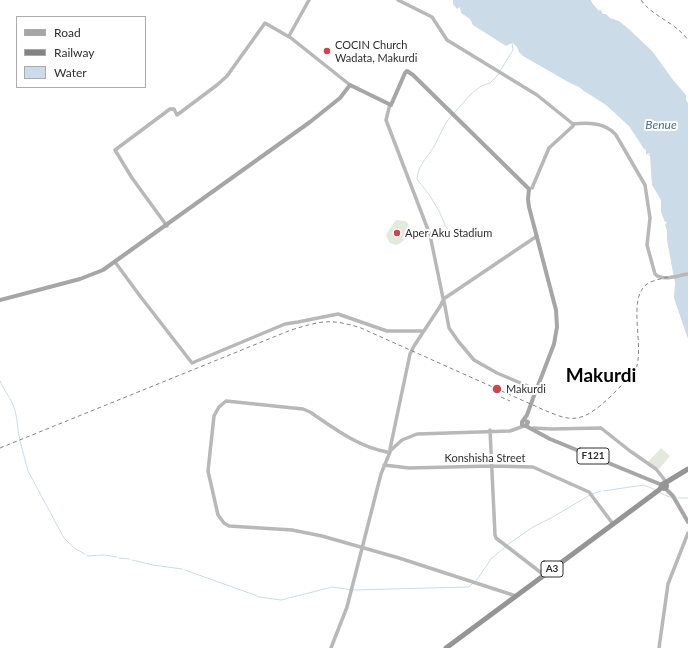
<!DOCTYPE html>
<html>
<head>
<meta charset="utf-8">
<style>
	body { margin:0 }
	#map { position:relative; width:688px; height:648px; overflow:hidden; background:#fff; font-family:Lato,sans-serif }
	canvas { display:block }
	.legend { position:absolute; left:16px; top:16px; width:130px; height:72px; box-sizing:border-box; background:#fff; border:1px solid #ababab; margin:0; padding:5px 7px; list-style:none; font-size:12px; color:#2e2e2e }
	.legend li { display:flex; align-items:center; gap:8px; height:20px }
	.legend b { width:20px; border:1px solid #ababab }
</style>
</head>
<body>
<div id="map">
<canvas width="688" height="648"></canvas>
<ul class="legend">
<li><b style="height:5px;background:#a6a6a6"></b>Road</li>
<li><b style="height:5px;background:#838383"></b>Railway</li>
<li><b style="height:11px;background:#cbdbe7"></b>Water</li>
</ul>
</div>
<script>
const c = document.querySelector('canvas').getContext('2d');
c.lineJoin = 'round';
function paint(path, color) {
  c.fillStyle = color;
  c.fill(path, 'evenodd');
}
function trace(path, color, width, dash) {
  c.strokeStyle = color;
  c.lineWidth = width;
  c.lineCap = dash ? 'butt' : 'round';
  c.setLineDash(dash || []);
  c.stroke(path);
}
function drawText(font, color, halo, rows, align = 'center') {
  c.font = font + ' Lato,sans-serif';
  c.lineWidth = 4;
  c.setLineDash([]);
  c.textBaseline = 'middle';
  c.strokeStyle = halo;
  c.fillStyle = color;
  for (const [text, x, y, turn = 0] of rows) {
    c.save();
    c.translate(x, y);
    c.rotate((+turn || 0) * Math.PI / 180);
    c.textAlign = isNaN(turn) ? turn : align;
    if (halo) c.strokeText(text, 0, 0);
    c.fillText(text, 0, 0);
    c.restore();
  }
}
paint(new Path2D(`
	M396,220L406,221C414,229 405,243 396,245L390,243L386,236L387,233Z
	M661,448L670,456L659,469L648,462Z`), '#e3e9dd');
paint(new Path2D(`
	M453,0H591C591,3 597,8 599,11L600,9L603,14H606L610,18L619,21L630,30L653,52L673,80L686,95V100L688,103V339L674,298L675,283L667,240V230L665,225L667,222H665L661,212V200L652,185L650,156L648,155L650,154L649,153L646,155V150L644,149L629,126L606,105L584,91L579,87L570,83L523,56L519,52L517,47L512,42V43L506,46L473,25L470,19L461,13L460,7L457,9L453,4Z`), '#cbdbe7');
trace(new Path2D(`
	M500,71L513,50L512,42
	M454,113L471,94L481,86L490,83L499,74
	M452,115C444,124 441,133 436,143C429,156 418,164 417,179L430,196L439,211L446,227L456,239
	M0,381C5,392 14,402 16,415C18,423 17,431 20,440
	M20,441L28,471L64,538L74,548L85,554
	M603,491L644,485L656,490
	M658,492L672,498
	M592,494L601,491
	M678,498H688
	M507,545L533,527L551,518L590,495
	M87,556L104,555L117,557
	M119,558L130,559
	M132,560L153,565L182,569
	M185,570L249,593
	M476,581L491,559L505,547
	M250,593L259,597L281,600L332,587L353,590L469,587L473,583`), '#cbdbe7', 1);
trace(new Path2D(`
	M398,0L432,17L447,40L537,95L573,124
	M289,36L309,0
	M390,104L386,120L430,235L443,298
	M573,124C588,122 606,123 616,135L645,185L650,218L647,245L655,274C663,282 678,275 688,274
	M532,188L549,148L573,126
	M167,226L132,178L115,150L170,109H174L177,115L217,85L227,76L265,23L291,38L350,85
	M115,262L140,296L192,363L285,324L298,322L338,314L387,331H423
	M445,298L537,236
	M444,301L449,328L458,341L474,360L497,373L537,390
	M533,428L551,429L601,428L630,451L656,469L664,479L665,483
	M490,430L495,535L496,538L544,575
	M390,449L410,354L414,346L441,305L443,300
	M390,451L402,440L417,434L510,431L524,426
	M387,452C358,447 334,428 310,412L303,409L226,401L219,407L214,416L208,471L218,515L224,523L229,526L292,530L322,536L399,558L516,596
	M384,465L409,468L492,466L533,467L589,492L613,524
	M331,648L347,607L381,474L390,452
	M659,648L668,584L688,533`), '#b8b8b8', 3.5);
trace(new Path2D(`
	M529,189L528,199L529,207L556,310L557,327L554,344L536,391
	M0,300L80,279L103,270L310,122L340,98L350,85L391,105L405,73L407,71L413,75L529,189
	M524,420L528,422L526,426L522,425V422L527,415L536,390
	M526,426L550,439L662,485
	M665,488L673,496L688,522`), '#a6a6a6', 4);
trace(new Path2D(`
	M665,483L688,469
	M661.5 486a2.5 2.5 0 1 1 5 0a2.5 2.5 0 1 1-5 0Z
	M446,648L659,490L662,486`), '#959595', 5);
trace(new Path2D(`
	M641,0C653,17 675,22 688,40
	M501,397L510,401
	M0,448L291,330C321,321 330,318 361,328L544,410C554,414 566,420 577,418C597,415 621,385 635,371C646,349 626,299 647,284C653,280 661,279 668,277`), '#838383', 1, [4, 3]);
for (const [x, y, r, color] of [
	[327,51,4,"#d0444a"],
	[397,233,4,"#d0444a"],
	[497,389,5,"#d0444a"]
]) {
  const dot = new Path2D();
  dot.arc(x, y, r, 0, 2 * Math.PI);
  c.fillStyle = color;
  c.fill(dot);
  trace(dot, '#fff', 1.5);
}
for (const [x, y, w] of [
	[593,456,32],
	[552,569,22]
]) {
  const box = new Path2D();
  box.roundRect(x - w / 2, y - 8, w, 16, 3);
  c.fillStyle = '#fff';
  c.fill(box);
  trace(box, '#2e2e2e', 1);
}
drawText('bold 10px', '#2e2e2e', null, [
	["F121",593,456],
	["A3",552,569]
]);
drawText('11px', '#2e2e2e', '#fff', [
	["COCIN Church",335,45],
	["Wadata, Makurdi",335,58],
	["Aper Aku Stadium",405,233],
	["Makurdi",506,389]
], 'left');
drawText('11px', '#2e2e2e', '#fff', [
	["Konshisha Street",485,458]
]);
drawText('italic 12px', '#456b86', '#fff', [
	["Benue",661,125]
]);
drawText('bold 19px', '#000', '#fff', [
	["Makurdi",601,376]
]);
</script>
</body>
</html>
